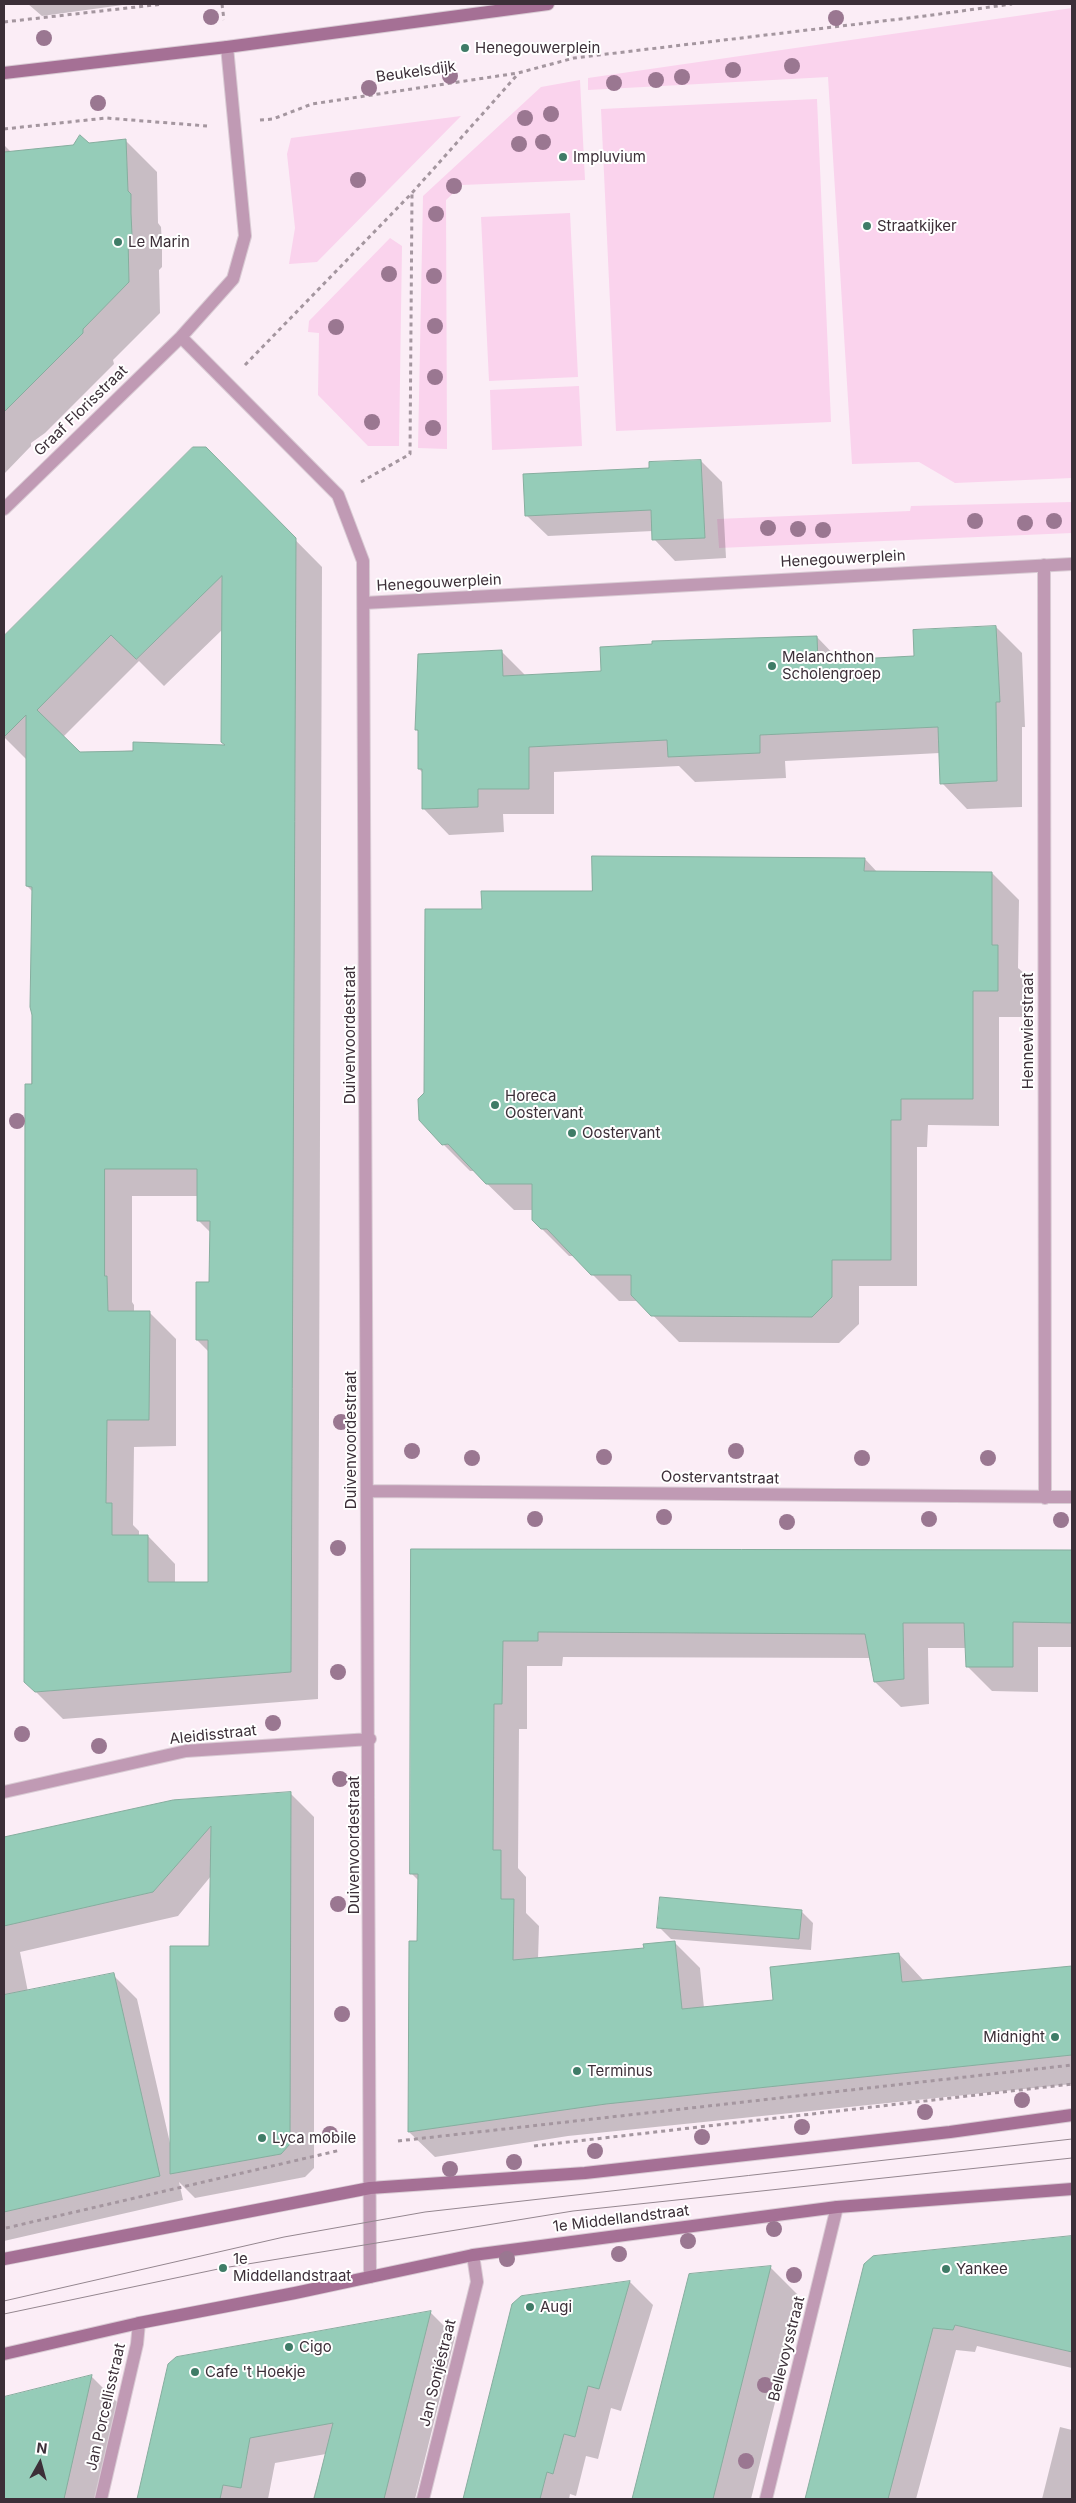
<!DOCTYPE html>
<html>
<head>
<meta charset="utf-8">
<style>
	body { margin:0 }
	#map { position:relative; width:1076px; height:2503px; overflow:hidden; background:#fbedf6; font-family:Inter,sans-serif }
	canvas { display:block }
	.frame { position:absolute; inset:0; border:5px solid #3c2f38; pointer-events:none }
	.north { position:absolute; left:15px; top:2438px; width:50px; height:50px; -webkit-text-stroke:4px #fff; paint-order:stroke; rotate:7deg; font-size:14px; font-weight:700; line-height:20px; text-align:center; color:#3c2f38 }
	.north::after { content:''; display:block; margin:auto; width:18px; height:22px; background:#3c2f38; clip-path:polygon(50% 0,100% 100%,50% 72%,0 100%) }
</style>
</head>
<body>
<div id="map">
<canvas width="1076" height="2503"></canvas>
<div class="frame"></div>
<div class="north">N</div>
</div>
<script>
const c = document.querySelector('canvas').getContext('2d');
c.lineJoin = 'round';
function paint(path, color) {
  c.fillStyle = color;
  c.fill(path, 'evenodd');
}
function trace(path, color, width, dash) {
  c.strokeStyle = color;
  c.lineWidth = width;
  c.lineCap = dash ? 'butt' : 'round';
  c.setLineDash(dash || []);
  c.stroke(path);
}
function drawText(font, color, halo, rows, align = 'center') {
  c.font = font + ' Inter,sans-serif';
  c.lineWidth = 4;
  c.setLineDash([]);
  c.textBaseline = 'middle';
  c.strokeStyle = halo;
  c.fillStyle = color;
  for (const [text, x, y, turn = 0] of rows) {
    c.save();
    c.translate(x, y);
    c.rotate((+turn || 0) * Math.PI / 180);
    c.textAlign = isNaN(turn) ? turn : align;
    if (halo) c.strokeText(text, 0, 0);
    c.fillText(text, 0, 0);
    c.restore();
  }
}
paint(new Path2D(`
	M1072,8V478L955,483L919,462L852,464L828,77L588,90V78Z
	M580,80L585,180L462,185L446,200L447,449L418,448L423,196L541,87Z
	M817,99L831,422L616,431L601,109Z
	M461,116L317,262L289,264L295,228L287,154L291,138Z
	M570,213L578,377L489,381L481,217Z
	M390,238L402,246L399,446H368L318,395L319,333L308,332L309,321Z
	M579,386L582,446L492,450L490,390Z
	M1072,502V533L719,548L717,519L910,511L911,506Z`), '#fad3ed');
paint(new Path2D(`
	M28,4H130L42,16Z
	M126,141L157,172L158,223L161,227L162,244V267L159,270L160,313L113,360L114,364L45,433L31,443V446L4,474V288L22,269L4,272V148L5,146L12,153Z
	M193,448L230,474L322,567L318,1699L63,1719L25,1681L33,892L27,886V760L4,737V637ZM223,629L228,746L80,753L63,737L139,661L164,686ZM132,1196H198V1220L211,1233L210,1283L197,1340L209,1352V1583H175V1564L148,1536H139V1531L133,1525L134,1447L176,1446V1339L149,1312H134V1305L132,1302Z
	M701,461L722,482L726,558L675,561L654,539L653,531L548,536L526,515Z
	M996,627L1022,653L1025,727H1022V807L967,809L942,783L940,753L785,761L786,778L695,782L679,766L554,772V814H503L504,832L449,835L424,809L423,773L419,769V732L416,729L501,651L526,676L603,673L817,637L840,661L915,657Z
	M865,859L878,873H992L1019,900L1018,968L1024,973V1017H999V1126L928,1125L927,1147H917V1286H859V1324L839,1343L679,1342L639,1301H619L574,1256H569L533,1220V1210H514L474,1171H470L443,1144L426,1094L483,910L593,893Z
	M412,1550L1072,1551V1647H1038V1692L992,1691L967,1666L966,1648H928L929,1704L901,1707L875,1682L871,1658L563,1657L562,1666H527V1729H519L518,1868L526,1877V1913L539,1926L538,1959L645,1949L675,1943L700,1968L704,2008L775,2001L899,1954L924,1981L1072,1967V2084L568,2136L435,2157L409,2132L419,1942V1881L411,1873Z
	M290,1793L314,1817V2168L305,2177L195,2198L179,2182L183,2200L4,2241V1838L174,1802ZM211,1876L210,1947L170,2143L137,1999L113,1975L28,1992L20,1952L178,1916Z
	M801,1911L813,1923L811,1950L671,1939L659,1927Z
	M1072,2237V2368L977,2346L975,2352L956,2350L916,2499H806L865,2264L874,2257Z
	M770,2267L801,2298L751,2499H633L690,2275Z
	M630,2282L653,2305L621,2411L611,2408L598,2459L586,2456L576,2496L570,2494L569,2499H464L513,2304L522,2297Z
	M430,2312L455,2337L415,2499H313L326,2454L275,2463L268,2499H138L169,2365Z
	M92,2377L117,2402L95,2499H4V2398Z
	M1060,2427L1072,2430V2499H1042Z`), '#0003');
const building = new Path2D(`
	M80,135L89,143L126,139L128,191L131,194V213L132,235L128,238L129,282L83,329V333L4,412V152L73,145Z
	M193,447H206L296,538L291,1672L35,1692L24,1682L25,1084H32V1015L30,1007L32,887L26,886V715L4,737V636ZM222,576L221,742L225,745L133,742V751L80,752L37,710L111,635L136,659ZM105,1169H197V1221H210L209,1282H196V1340H208V1582H148V1535H112V1503H106L107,1420H149L150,1311H108L107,1276H105Z
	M701,460L705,538L652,540L651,510L525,516L523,474L649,468V462Z
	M996,626L1000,702H996L997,781L940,784L938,727L760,735V753L668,757L667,740L529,747V789H478V807L422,809V769H418V730H415L418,654L502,650L503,676L601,671L600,647L652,644V641L817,636L818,661L914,656L913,630Z
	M592,856L865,858L864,871L992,872V945H998V991H973V1099H901V1120H891V1260H832V1297L812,1317L651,1316L631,1295V1275H591L547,1229H541L532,1220V1184H486L448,1144L442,1145L419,1120L418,1099L424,1093L425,909H482L481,891H592Z
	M411,1549L1072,1550V1623L1013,1622V1667H966L964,1623H903L904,1679L874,1682L865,1634L538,1632V1641H503L502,1704H494L493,1850H501V1899H514L513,1960L644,1948L643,1944L675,1941L682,2009L773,2000L770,1967L899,1953L902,1982L1072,1966V2055L606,2104L408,2132L409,1941H417L418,1874H410Z
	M291,1792L290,2144L281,2154L170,2174V1946H209L211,1826L153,1892L4,1926V1837L173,1800Z
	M660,1897L802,1910L799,1939L657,1928Z
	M114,1973L160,2176L4,2212V1995Z
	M1072,2236V2352L955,2325L953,2330L933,2328L888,2499H805L864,2264L873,2256Z
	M771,2266L713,2499H632L689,2274Z
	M630,2281L599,2389L588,2386L575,2437L564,2434L553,2474L547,2472L540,2499H463L512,2304L521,2296Z
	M431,2311L384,2499H314L333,2423L250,2438L241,2488L223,2485L220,2499H137L168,2364L176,2357Z
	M92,2375L64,2499H4V2397Z`);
paint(building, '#95ccb8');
trace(building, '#86ad9e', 1);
const street = new Path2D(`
	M181,337L338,495L363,561L370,2277
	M4,509L181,337L233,279L245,236L227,47
	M1044,565L1045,1498
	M364,603L1072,564
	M368,1491L1072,1497
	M4,1792L186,1751L370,1739
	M101,2499L137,2344L139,2323
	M423,2499L477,2282L473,2255
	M766,2499L837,2207`);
const secondary = new Path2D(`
	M4,73L227,47L548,4
	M4,2259L370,2188L585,2173L950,2132L1072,2115
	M4,2354L139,2323L295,2293L473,2255L837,2207L1072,2189`);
trace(street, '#d9cbd4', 14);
trace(secondary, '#d9cbd4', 14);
trace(new Path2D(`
	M222,4L224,20
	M4,22L163,4
	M260,120L273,119L312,104L518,73L574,58L925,16L1012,4
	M4,129L106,118L207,126
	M245,365L412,193L518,74
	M361,482L410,454L412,194
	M398,2141L1072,2065
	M534,2146L1072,2084
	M6,2228L341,2150`), '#a4969f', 3, [4, 4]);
trace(street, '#c09ab4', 12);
trace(secondary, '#a57095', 12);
trace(new Path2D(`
	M4,2301L284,2237L425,2212L1072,2139
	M4,2314L223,2268L573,2211L1072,2158`), '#94868f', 1);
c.fillStyle = '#9a7791';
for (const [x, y] of [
	[211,17],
	[836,18],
	[44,38],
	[792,66],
	[733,70],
	[450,76],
	[682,77],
	[656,80],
	[614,83],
	[369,88],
	[98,103],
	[551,114],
	[525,118],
	[543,142],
	[519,144],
	[358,180],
	[454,186],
	[436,214],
	[389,274],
	[434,276],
	[435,326],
	[336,327],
	[435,377],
	[372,422],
	[433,428],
	[975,521],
	[1054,521],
	[1025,523],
	[768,528],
	[798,529],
	[823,530],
	[17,1121],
	[341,1422],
	[412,1451],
	[736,1451],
	[604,1457],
	[472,1458],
	[862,1458],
	[988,1458],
	[664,1517],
	[535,1519],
	[929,1519],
	[1061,1520],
	[787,1522],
	[338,1548],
	[338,1672],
	[273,1723],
	[22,1734],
	[99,1746],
	[340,1779],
	[338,1904],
	[342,2014],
	[1022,2100],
	[925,2112],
	[802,2127],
	[330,2134],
	[702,2137],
	[595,2151],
	[514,2162],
	[450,2169],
	[774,2229],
	[688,2241],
	[619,2254],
	[507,2259],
	[794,2275],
	[765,2385],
	[746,2461]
]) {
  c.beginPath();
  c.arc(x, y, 8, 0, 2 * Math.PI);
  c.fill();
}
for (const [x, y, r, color] of [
	[465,48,5,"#3f7c67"],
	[563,157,5,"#3f7c67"],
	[867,226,5,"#3f7c67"],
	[118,242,5,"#3f7c67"],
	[772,666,5,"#3f7c67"],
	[495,1105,5,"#3f7c67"],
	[572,1133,5,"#3f7c67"],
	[1055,2037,5,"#3f7c67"],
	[577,2071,5,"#3f7c67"],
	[262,2138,5,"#3f7c67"],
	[223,2268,5,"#3f7c67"],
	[946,2269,5,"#3f7c67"],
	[530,2307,5,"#3f7c67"],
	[289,2347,5,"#3f7c67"],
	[195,2372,5,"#3f7c67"]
]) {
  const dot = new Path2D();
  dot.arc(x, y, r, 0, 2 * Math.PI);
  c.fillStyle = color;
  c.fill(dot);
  trace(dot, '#fff', 2);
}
drawText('15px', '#3c2f38', '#fff', [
	["Henegouwerplein",475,48],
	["Impluvium",573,157],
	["Straatkijker",877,226],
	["Le Marin",128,242],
	["Melanchthon",782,657],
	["Scholengroep",782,674],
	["Horeca",505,1096],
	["Oostervant",505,1113],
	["Oostervant",582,1133],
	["Midnight",1045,2037,"right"],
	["Terminus",587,2071],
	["Lyca mobile",272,2138],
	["1e",233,2259],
	["Middellandstraat",233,2276],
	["Yankee",956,2269],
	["Augi",540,2307],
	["Cigo",299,2347],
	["Cafe 't Hoekje",205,2372]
], 'left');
drawText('15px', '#3c2f38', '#fff', [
	["Beukelsdijk",416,72,-8],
	["Graaf Florisstraat",81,411,-44],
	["Henegouwerplein",843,559,-3],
	["Henegouwerplein",439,583,-3],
	["Hennewierstraat",1028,1031,-90],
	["Duivenvoordestraat",350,1035,-90],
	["Duivenvoordestraat",351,1440,-90],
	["Oostervantstraat",720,1478,1],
	["Aleidisstraat",213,1735,-6],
	["Duivenvoordestraat",354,1845,-90],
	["1e Middellandstraat",621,2219,-7],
	["Bellevoysstraat",787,2349,-76],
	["Jan Sonjéstraat",438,2373,-76],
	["Jan Porcellisstraat",106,2407,-77]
]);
</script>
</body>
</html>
